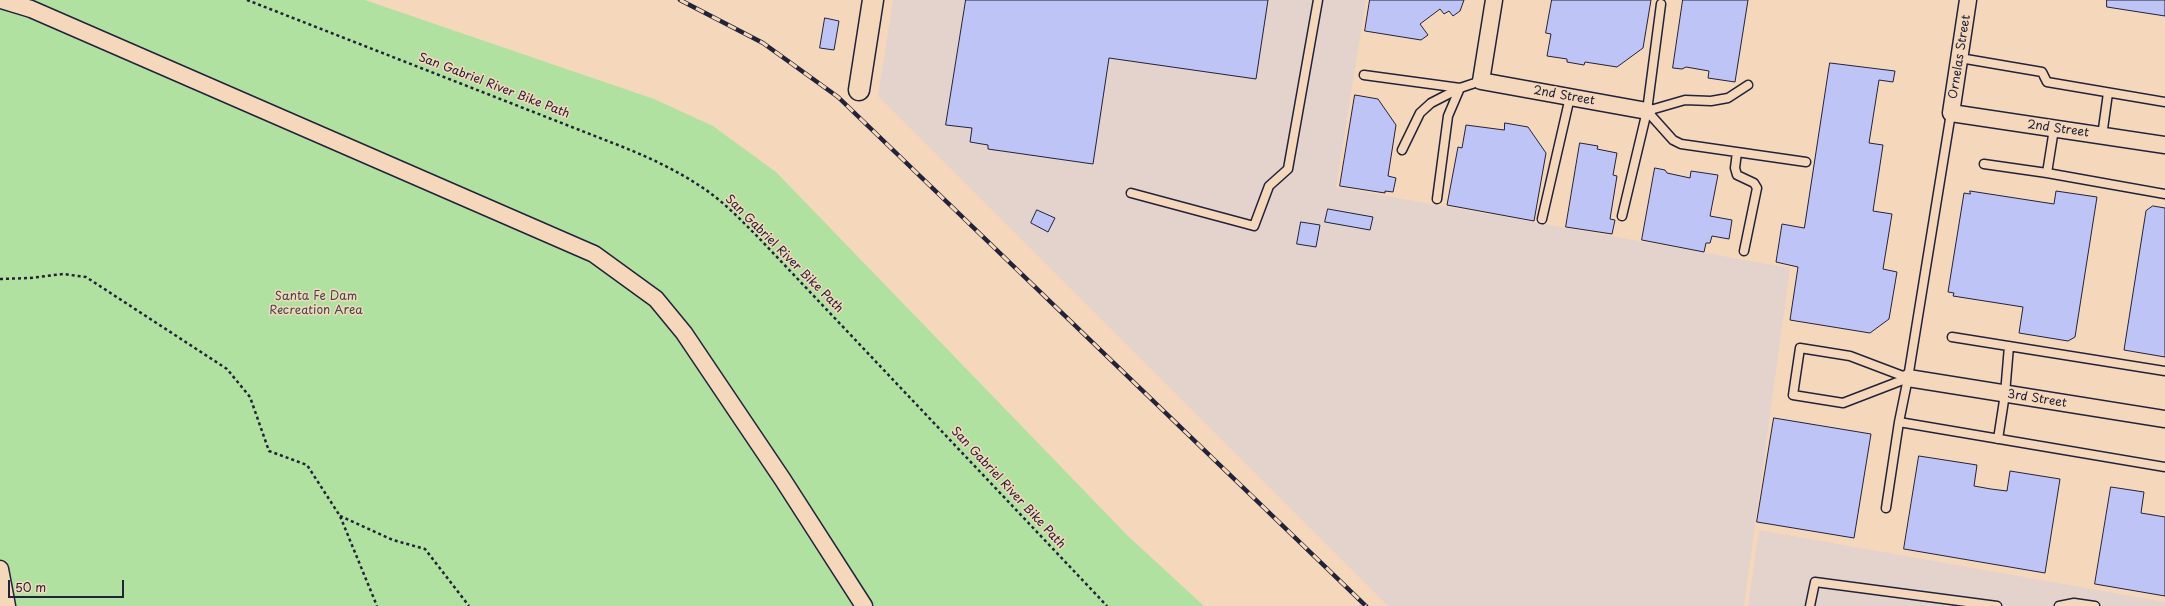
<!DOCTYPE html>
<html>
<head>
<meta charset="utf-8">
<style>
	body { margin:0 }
	#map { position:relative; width:2165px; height:606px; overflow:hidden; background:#f5d8bb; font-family:"Playpen Sans",sans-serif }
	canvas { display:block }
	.scale { position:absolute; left:8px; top:580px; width:116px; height:18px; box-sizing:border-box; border:2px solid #22223b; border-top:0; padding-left:5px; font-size:12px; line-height:14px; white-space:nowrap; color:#22223b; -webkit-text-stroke:3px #f5d8bb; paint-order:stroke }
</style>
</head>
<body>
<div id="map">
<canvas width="2165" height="606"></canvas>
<div class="scale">50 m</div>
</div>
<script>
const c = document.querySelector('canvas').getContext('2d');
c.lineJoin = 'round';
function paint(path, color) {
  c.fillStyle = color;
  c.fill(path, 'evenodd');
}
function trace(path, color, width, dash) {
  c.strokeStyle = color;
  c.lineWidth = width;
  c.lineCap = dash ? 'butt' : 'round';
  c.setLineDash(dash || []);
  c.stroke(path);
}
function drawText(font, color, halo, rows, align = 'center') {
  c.font = font + ' "Playpen Sans",sans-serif';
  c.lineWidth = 3;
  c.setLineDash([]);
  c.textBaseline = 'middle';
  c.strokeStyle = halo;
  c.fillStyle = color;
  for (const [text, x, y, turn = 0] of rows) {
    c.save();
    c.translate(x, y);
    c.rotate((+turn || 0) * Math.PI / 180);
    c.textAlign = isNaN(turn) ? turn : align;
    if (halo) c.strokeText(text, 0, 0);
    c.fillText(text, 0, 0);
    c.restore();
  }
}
paint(new Path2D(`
	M893,0H1366L1336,187L1790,268L1744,606H1388L878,96Z
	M1759,530L2165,602V606H1748Z`), '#e4d2cd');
paint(new Path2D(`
	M0,0H365L654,99L713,126L776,172L1128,536L1204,606H0Z`), '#b1e1a1');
const building = new Path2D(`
	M966,0H1268L1256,79L1109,58L1093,164L988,149V145L970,142L972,128L946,125Z
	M1370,0H1464L1460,11L1453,16L1449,11L1444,14L1440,9L1420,24L1428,35L1421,40L1365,31Z
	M1552,0H1651L1643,48L1617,67L1585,62L1584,65L1567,62V59L1547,56L1551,34L1546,33Z
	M1683,0H1748L1735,82L1708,78L1709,71L1686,67L1682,69L1673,68Z
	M2107,0H2165V16L2107,7Z
	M825,18L839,21L834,50L820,48Z
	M1830,63L1895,71L1893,82L1879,80L1869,143L1883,145L1873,211L1892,214L1883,269L1897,272L1889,319L1870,333L1790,320L1798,267L1776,262L1782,224L1804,228Z
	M1355,95L1378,99L1396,125L1388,176L1396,178L1393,192L1385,191V193L1340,186Z
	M1505,123L1528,127L1546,153L1534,221L1447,205L1458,147L1462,148L1466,125L1504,130Z
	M1580,143L1598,146L1597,149L1617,153L1613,175L1617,176L1610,219L1615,220L1612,234L1566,227Z
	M1655,168L1665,170L1667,173L1690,178L1691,171L1718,175L1710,216L1732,220L1729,239L1712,236L1710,243H1706L1704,252L1642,240Z
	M1970,191L2054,204L2056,191L2097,197L2075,337L2068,341L2019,333L2023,307L1953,296L1954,293L1948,292L1964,193L1970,194Z
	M2153,206L2165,208V357L2124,350L2146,211Z
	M1328,209L1373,217L1370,230L1325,222Z
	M1037,210L1055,218L1048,232L1031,223Z
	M1301,222L1320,225L1316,247L1297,244Z
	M1774,418L1871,434L1854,538L1757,522Z
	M1919,456L1977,465L1974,486L1991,489L2007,491L2010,471L2060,479L2045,573L1904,549Z
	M2111,487L2144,492L2141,513L2165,517V596L2095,584Z`);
paint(building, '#bec4f6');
trace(building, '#22223b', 1);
const service = new Path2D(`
	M1960,58L2042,72L2047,82L2165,102
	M1364,75L1460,88L1481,81
	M1647,111L1673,140L1681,144L1806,162
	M1647,111L1685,100L1711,101L1728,98L1748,85
	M1951,113L1908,378L1899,422L2165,467
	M2054,129L2047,173L2165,194
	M2102,136L2108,93
	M1402,150L1420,113L1431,103L1460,88
	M1737,152L1735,168L1737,175L1754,183L1757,188L1744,251
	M1984,164L2047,173
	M1131,193L1254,226L1269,186L1288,169L1318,0
	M1437,199L1448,116L1460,88
	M1622,216L1647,111L1661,4
	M1542,219L1570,97
	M1952,337L2165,371
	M1800,348L1850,356L1908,378L1843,403L1793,395Z
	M1998,439L2005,394L2009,346
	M1886,508L1899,422
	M1810,606L1815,582L1997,606
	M2059,606L2074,603L2095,606`);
const minor = new Path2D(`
	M1,0L31,9L594,254L656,299L684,333L783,480L864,606
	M1494,0L1481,81L1647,111
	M1968,0L1951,113L2165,145
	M1908,378L2165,419
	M0,569L7,606`);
const tertiary = new Path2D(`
	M859,90L873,0`);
trace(service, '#22223b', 11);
trace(minor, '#22223b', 19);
trace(tertiary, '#22223b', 23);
trace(new Path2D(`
	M247,0L623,147C650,158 676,170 700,186C722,200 740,219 758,237L1107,606
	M0,279L30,278L63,274L86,277L227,369L250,397L269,451L307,465L340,516L377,606
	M340,516L393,540L425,549L469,606`), '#22223b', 2.5, [3, 3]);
trace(service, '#f5d8bb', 8);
trace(minor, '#f5d8bb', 16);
trace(tertiary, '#f5d8bb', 20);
const rail = new Path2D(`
	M680,0L763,43L838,97L1366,606`);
trace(rail, '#22223b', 4.5);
trace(rail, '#f5d8bb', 3, [9]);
drawText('12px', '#22223b', '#f5d8bb', [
	["Ornelas Street",1960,57,-81],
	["San Gabriel River Bike Path",494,86,21],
	["2nd Street",1564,96,10],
	["2nd Street",2058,129,8],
	["San Gabriel River Bike Path",784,254,45],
	["3rd Street",2037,399,9],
	["San Gabriel River Bike Path",1008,488,47]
]);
drawText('12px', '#3f484f', '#f5d8bb', [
	["Santa Fe Dam",316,297],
	["Recreation Area",316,311]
]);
</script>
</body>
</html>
